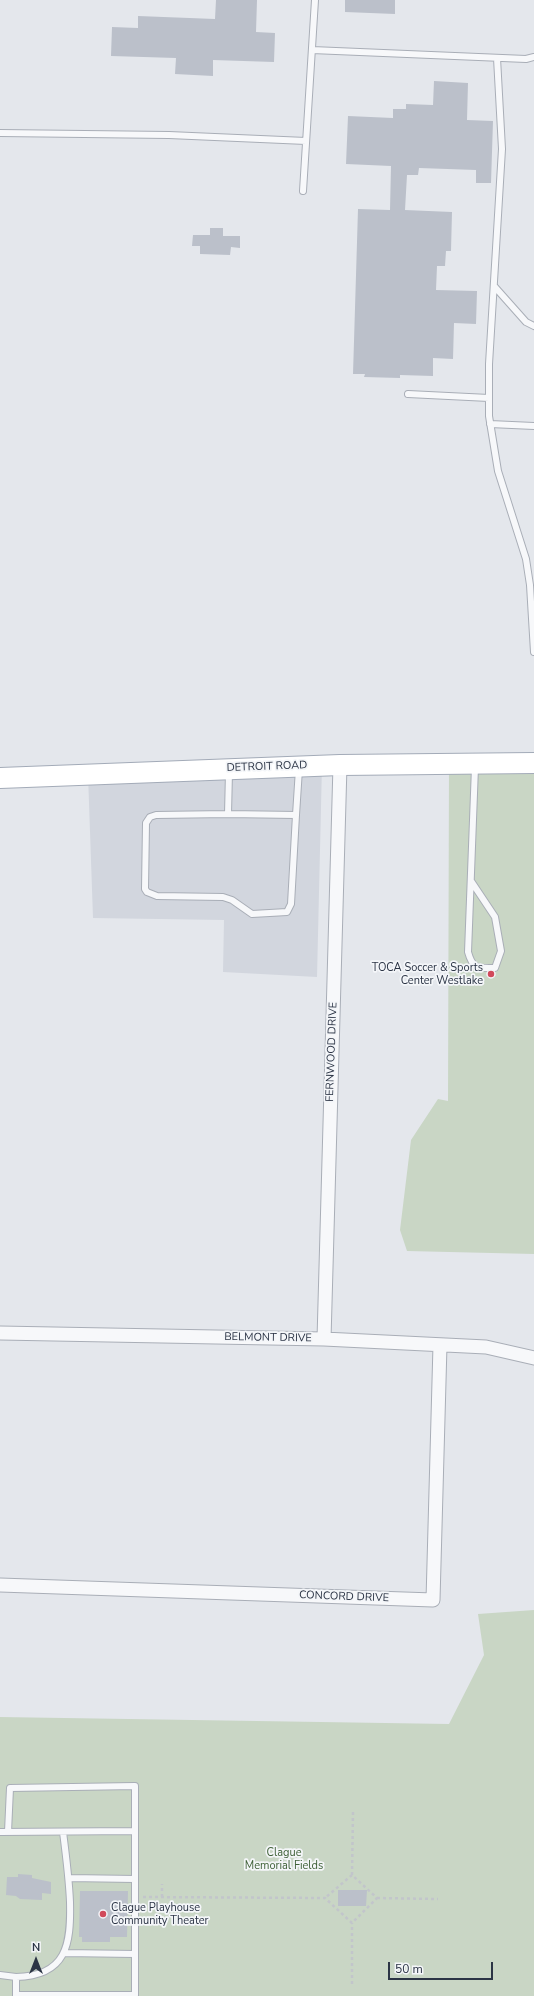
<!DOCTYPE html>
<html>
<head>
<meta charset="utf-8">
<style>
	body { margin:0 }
	#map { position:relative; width:534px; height:1996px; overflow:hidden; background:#e4e7ec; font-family:"Nunito Sans",sans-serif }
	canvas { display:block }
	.north { position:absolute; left:16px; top:1940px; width:40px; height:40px; -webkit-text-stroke:3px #f4f6f9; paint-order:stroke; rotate:0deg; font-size:11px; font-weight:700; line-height:16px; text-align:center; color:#2b3445 }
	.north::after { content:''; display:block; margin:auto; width:14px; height:18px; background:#2b3445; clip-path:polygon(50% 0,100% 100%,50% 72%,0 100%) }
	.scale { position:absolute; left:388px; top:1962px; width:105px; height:18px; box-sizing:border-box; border:2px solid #2b3445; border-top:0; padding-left:5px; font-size:12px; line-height:14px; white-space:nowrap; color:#2b3445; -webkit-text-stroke:3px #f4f6f9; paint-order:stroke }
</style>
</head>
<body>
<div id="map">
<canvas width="534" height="1996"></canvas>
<div class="north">N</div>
<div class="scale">50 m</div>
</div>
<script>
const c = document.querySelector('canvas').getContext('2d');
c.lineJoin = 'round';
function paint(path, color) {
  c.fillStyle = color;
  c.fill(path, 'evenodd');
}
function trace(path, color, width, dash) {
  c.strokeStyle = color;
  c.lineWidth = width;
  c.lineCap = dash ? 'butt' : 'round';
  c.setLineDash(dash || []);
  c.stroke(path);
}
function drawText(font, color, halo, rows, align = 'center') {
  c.font = font + ' "Nunito Sans",sans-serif';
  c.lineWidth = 3.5;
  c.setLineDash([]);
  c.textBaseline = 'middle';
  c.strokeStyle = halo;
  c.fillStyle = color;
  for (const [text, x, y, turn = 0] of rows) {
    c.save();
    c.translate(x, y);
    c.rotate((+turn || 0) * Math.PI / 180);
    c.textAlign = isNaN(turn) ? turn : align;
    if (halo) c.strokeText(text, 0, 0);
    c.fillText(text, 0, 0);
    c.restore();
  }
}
paint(new Path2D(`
	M322,765L317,977L223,972L224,920L93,918L88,774Z`), '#d2d6de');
paint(new Path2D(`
	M534,763V1254L407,1251L400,1230L411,1140L438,1099L448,1101L449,764Z
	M534,1610V1996H0V1717L449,1724L484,1655L478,1614Z`), '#c9d6c5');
paint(new Path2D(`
	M216,0H257L256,32L275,33L274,62L213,60V76L175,74L176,58L111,56L112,27L138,28V16L215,19Z
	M345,0H395V14L345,12Z
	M434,81L468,83L467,120L493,121L491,183H476V170L419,168L418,175H407L405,210L452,212L451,251H446L445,266H437L436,290L477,291L476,324L454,323L453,359L433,358V376L400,375V378L364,377L365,374H353L358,209L390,210L391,166L346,164L348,116L393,118V109H406V104L433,105Z
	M210,228H223V236H240V248L231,247L230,255L200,254V246H192L193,235H210Z
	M18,1874L32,1875V1878L51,1882V1894L42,1893V1900L20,1899L16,1896L6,1895L7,1877H18Z
	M338,1890H367L366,1906H338Z
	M80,1891H128L127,1937H110V1942H82V1937H79Z`), '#bbc0ca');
const lane = new Path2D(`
	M312,50L526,59L534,57
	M497,58L502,149L489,364V416L498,471L526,559L530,585L534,652
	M0,133L169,135L306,141
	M303,191L315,0
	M494,286L526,322L534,326
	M408,394L489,398
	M490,424L534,426
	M229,772L228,814L296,815L299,769
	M228,814L156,815L150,817L146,823L145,889L147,892L157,896L223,897L232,900L252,914L287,912L291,904L296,815
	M471,881L495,917L501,951L495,968C478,968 473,970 468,952L475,767
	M0,1832L135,1831V1995H16V1977L0,1975
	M8,1832L10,1788L135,1786V1831
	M69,1878L135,1879
	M64,1953L135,1954
	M16,1977C67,1976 71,1944 70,1902C69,1879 66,1855 63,1832`);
const street = new Path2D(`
	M0,1333L324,1339L486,1347L534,1358
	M324,1339L340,765
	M0,1585L433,1600L440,1345`);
const primary = new Path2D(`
	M0,778L340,765L534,763`);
trace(lane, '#a9aeb7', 8);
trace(street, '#a9aeb7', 15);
trace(primary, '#a3abb8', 22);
trace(new Path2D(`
	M352,1875L353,1812
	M143,1897L325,1898L352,1923L377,1898L352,1875L325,1898
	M162,1897V1884
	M377,1898L438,1899
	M352,1984V1923`), '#c2c5cb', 2.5, [3, 3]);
trace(lane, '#f7f8fa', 6);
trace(street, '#f7f8fa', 13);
trace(primary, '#fff', 20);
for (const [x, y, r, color] of [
	[491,974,4,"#d1495b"],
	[103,1914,4,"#d1495b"]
]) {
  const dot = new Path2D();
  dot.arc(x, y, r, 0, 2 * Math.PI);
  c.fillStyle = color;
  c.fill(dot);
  trace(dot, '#f4f6f9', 1.5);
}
drawText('11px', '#2b3445', '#f4f6f9', [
	["DETROIT ROAD",267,767,-2],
	["FERNWOOD DRIVE",332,1052,-88],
	["BELMONT DRIVE",268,1338,1],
	["CONCORD DRIVE",344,1597,2]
]);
drawText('11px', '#2b3445', '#f4f6f9', [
	["TOCA Soccer & Sports",483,968],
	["Center Westlake",483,981],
	["Clague Playhouse",111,1908,"left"],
	["Community Theater",111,1921,"left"]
], 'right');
drawText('11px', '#3f6138', '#f4f6f9', [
	["Clague",284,1853],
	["Memorial Fields",284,1866]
]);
</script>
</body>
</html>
